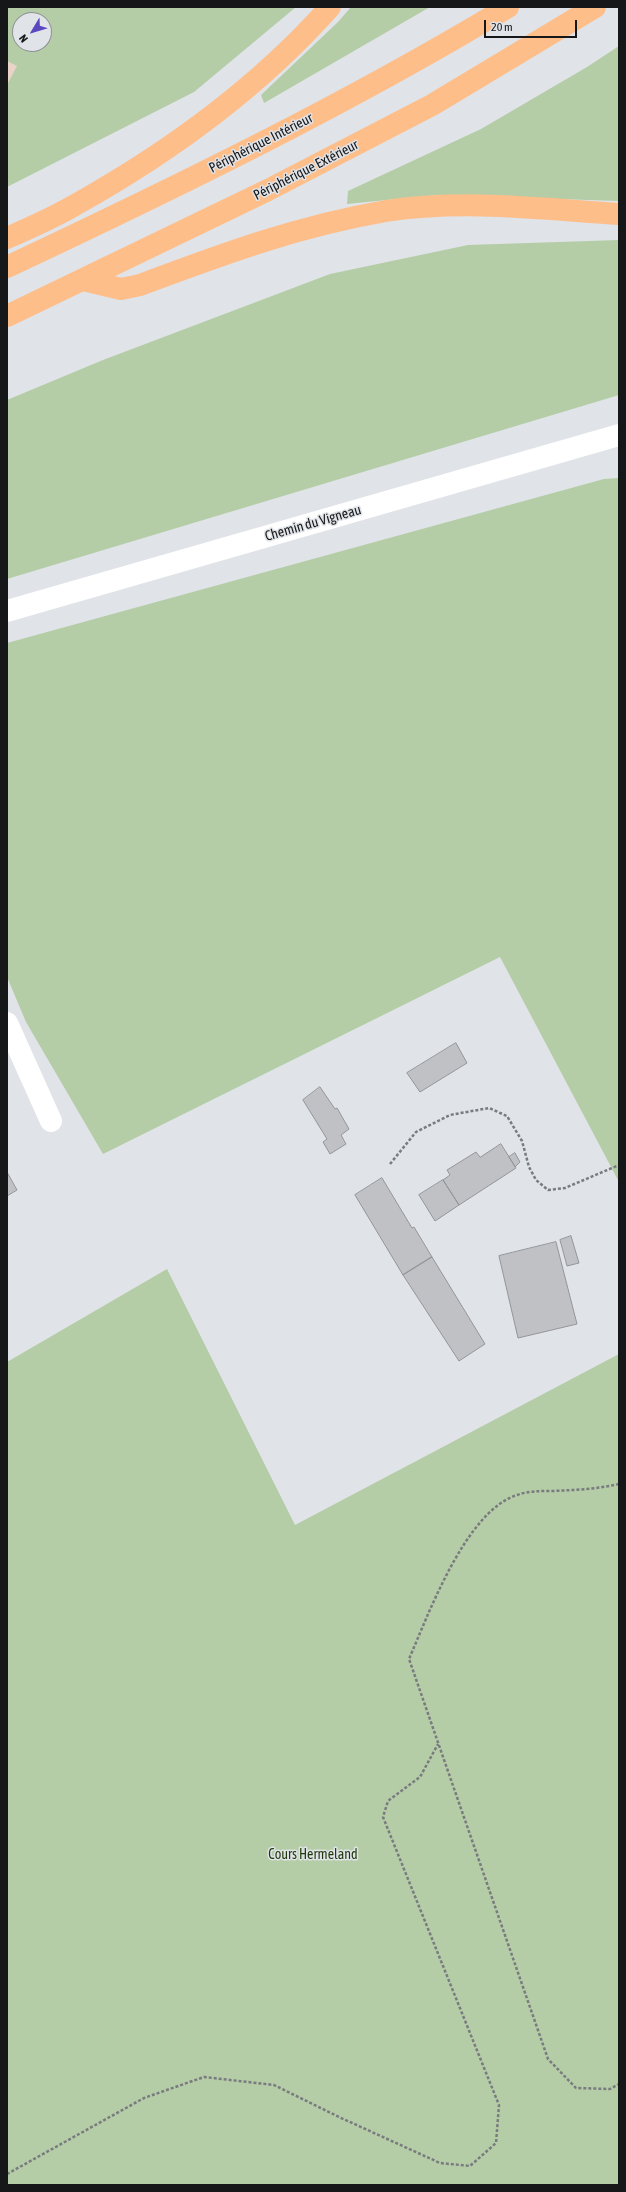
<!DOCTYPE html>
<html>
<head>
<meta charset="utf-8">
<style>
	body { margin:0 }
	#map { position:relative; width:626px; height:2192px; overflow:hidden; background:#e0e3e7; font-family:"Asap Condensed",sans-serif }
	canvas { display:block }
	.frame { position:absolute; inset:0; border:8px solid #161719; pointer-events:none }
	.north { position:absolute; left:12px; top:12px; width:40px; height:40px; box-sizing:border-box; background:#e0e3e7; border:1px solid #8f9195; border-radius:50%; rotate:232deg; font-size:11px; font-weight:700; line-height:16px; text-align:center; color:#161719 }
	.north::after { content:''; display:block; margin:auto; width:14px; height:18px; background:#5a48c0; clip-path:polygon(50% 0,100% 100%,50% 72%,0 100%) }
	.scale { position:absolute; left:484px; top:20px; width:93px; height:18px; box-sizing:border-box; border:2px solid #161719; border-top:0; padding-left:5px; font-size:12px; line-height:14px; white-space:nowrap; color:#161719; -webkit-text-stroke:3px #e0e3e7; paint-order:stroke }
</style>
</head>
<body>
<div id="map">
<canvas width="626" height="2192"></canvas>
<div class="frame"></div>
<div class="north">N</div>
<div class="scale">20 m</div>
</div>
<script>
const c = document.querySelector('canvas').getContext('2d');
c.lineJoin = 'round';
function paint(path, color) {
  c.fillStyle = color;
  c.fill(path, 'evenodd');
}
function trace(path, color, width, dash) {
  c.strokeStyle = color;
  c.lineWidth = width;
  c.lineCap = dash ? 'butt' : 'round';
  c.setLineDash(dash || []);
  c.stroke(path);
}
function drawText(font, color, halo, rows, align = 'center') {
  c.font = font + ' "Asap Condensed",sans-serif';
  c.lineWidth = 3;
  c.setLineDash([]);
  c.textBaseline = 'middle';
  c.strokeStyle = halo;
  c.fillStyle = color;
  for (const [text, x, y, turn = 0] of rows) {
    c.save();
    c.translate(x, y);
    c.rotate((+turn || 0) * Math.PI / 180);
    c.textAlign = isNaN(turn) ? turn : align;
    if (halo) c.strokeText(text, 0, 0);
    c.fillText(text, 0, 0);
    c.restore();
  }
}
paint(new Path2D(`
	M7,61L18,66L7,85Z`), '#e9d4c7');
paint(new Path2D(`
	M7,7H296L194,92L7,187V85L17,66L7,61ZM20,20H44V44H20Z
	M351,7H430L264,103L261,95L338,22Z
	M619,46V201L437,195L347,204L348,191L481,129L587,67Z
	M619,240V395L7,579V400L103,360L330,274L468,245Z
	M619,478V1182L500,957L103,1154L26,1022L7,977V643L604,479Z
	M167,1269L295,1525L619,1354V2185H7V1362Z`), '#b4cda7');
const building = new Path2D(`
	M456,1043L467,1063L420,1092L407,1073Z
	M320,1087L335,1109L337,1108L349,1129L341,1135L346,1144L330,1154L323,1142L327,1139L303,1100Z
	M501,1144L516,1168L459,1205L443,1180L450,1175L447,1170L476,1152L480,1157Z
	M515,1153L520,1162L515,1167L509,1157Z
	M7,1172L17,1190L7,1196Z
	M382,1178L412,1228L414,1227L432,1257L403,1275L355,1195Z
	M443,1180L459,1205L435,1221L419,1195Z
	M571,1236L579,1263L567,1266L560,1240Z
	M556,1242L577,1324L518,1338L499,1256Z
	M432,1257L485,1344L459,1361L403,1275Z`);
paint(building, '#bfc1c5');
trace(building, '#939599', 1);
trace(new Path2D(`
	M390,1164L416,1132L450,1115L489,1108L507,1116L522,1141L529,1167L536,1180L548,1190L565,1188L619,1165
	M619,1484C597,1489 575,1490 553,1491C540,1491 528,1491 517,1495C466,1511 429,1613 409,1659L548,2059L576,2088L610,2089L619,2084
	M7,2174L144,2098L204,2077L274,2085L339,2117L440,2163L470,2166L496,2143L499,2105L383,1817L388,1801L420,1777L438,1744`), '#797b7e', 2.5, [3, 2]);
trace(new Path2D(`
	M7,611L619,435
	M7,1023L51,1121`), '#fff', 22);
trace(new Path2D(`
	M7,238C30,228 53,218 75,205C170,152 258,88 330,7
	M7,267C177,187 347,104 508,7
	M83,280L121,289L140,285C223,254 298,226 386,211C463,199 542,209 619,214
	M7,316L268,190L432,105L595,7`), '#febe8a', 22);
drawText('14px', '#161719', '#e0e3e7', [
	["Périphérique Intérieur",261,143,-27],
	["Périphérique Extérieur",306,170,-27],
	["Chemin du Vigneau",313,523,-16]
]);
drawText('14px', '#1e380b', '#e0e3e7', [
	["Cours Hermeland",313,1855]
]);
</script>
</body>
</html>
